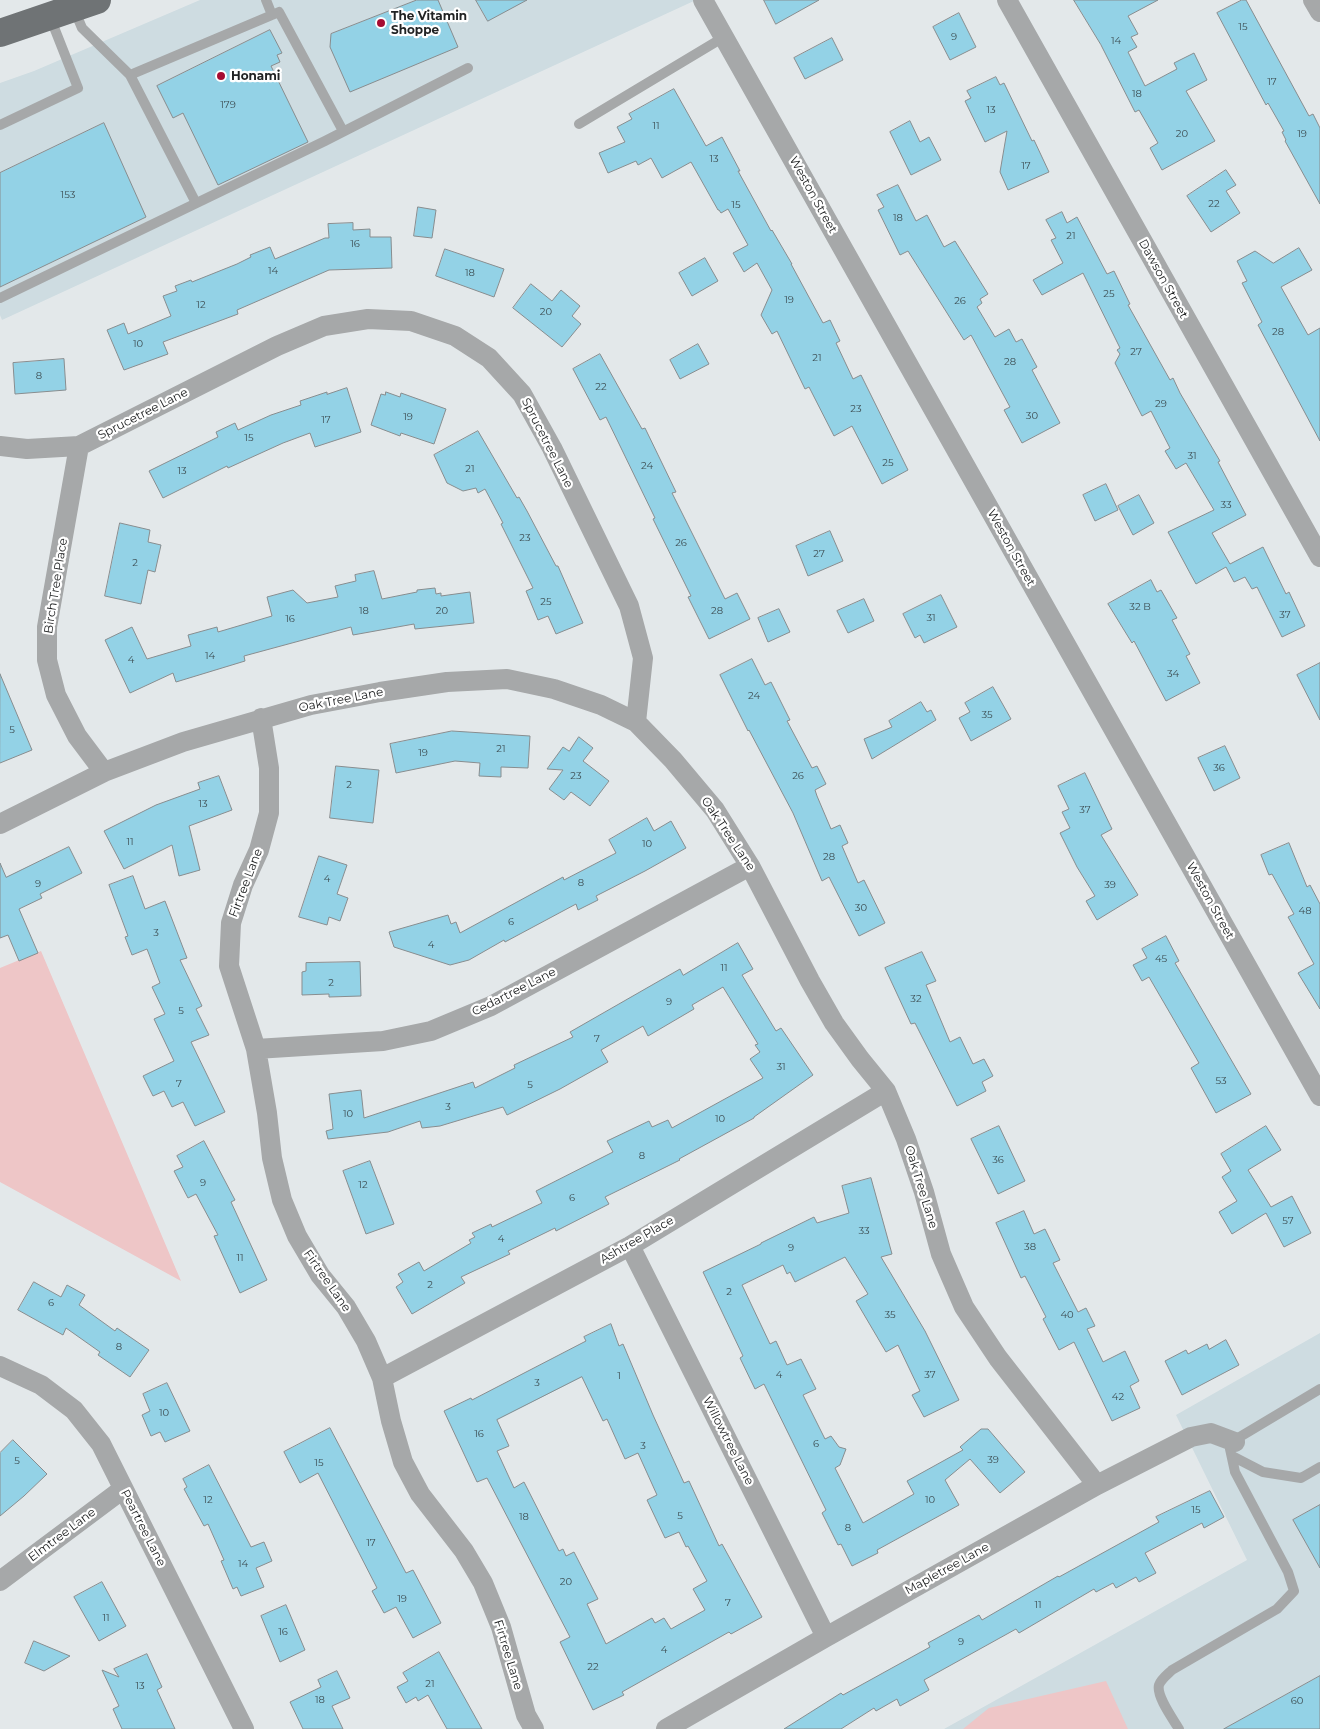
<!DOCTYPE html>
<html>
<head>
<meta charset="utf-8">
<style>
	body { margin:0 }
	canvas { display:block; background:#e3e8ea }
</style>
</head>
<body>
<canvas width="1320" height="1729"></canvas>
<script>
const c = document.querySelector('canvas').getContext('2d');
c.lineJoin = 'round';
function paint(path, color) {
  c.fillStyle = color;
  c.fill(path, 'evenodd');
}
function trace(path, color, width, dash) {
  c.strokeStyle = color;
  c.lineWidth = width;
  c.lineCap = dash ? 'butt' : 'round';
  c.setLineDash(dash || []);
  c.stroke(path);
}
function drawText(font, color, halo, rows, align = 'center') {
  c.font = font + ' Montserrat,sans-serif';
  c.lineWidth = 4.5;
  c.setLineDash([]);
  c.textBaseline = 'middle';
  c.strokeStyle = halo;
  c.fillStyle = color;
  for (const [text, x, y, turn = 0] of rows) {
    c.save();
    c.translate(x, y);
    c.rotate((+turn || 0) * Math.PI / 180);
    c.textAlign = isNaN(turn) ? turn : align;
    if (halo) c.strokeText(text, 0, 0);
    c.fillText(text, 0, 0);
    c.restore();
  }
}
paint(new Path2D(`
	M200,0H696L2,320L0,315V83L34,71Z
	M1320,1333V1729H944L1247,1560L1176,1415Z`), '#cedce1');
paint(new Path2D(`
	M41,951L181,1281L0,1182V968Z
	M1106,1681L1128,1729H963L989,1708Z`), '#eec6c7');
const building = new Path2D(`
	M417,0H438L458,47L350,92L330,47L331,34Z
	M476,0H527L488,21Z
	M764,0H819L776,24Z
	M1074,0H1158L1128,16L1138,34L1131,37L1137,47L1128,52L1145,86L1177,69L1174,63L1194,53L1207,80L1186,91L1215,141L1162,170L1150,148L1158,143L1139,110L1135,112L1101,45Z
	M1242,0H1246L1309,116L1313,114L1320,128V204L1285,141L1286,140L1282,132L1284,131L1268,103L1266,105L1217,13Z
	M959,13L976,47L950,60L933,27Z
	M270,30L282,53L277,55L280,62L271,66L308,142L218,185L183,113L173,118L157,86Z
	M832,38L843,60L805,79L794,58Z
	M996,77L1000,85L1004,83L1032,141L1034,140L1049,172L1008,190L1000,172L1007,131L985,142L965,101L971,98L967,91Z
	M674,89L706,146L722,137L740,171H738L771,231L772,230L792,264H791L823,323L830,320L840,341L836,343L853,379L861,375L908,470L882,484L852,426L834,436L809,387L805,389L777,331L772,334L761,315L772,290L757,263L744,272L733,253L748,245L728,209L721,213L719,210H718L691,162L662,178L651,158L638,165L636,161L608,173L599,153L625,142L617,127L632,119L629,114Z
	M910,121L920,142L929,137L941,160L911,175L890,132Z
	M104,123L146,217L0,287V173Z
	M1226,170L1236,185L1226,191L1240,213L1211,232L1187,196Z
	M898,185L916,221L927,215L944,247L955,241L988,294L980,299L982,303L977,307L995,337L1009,329L1016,342L1022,339L1037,367L1032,370L1060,423L1022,443L1004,410L1010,407L971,335L964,340L908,251L900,255L878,210L884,207L877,195Z
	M418,207L436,210L432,238L414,236Z
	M1062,212L1067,223L1077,217L1107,274L1114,271L1130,304L1128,305L1170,380L1173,378L1180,393L1220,461L1218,462L1246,515L1212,533L1230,564L1263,547L1286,594L1289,592L1305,626L1282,637L1257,587L1252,589L1245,577L1234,582L1226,567L1196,584L1191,575L1168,532L1214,510L1186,463L1176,469L1165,451L1170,448L1151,411L1142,416L1115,363L1120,354L1117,350L1120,348L1083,273L1042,295L1033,280L1063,263L1051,240L1056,238L1046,220Z
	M353,223V230L370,229V237H391L392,268L329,270L237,310L238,314L163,342L168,354L124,370L107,330L124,323L128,334L171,316L163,296L177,291L175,286L191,280L192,282L237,264L251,257L250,255L270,247L275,259L325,238H329L328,224Z
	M1299,248L1312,270L1281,287L1308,335L1320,328V441L1258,325L1262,322L1242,283L1247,281L1237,261L1255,251L1273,263Z
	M445,249L504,269L494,297L436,276Z
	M705,258L718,281L692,296L679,273Z
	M531,284L552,301L561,290L580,306L572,316L581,324L562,347L513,308Z
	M698,344L709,364L680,379L670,360Z
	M600,354L642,429L645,428L676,492L672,493L725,599L737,593L750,619L709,639L688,597L691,596L653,519L655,518L606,417L600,420L573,369Z
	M64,359L66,390L15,394L13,363Z
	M347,388L361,432L315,447L310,433L283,443L228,468L227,466L163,498L149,471L218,437L216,432L235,423L238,430L271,415L301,405L300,401L327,392V394Z
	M386,392L400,397L401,393L446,409L434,444L401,433L400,436L371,425L381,394L385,395Z
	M478,431L517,498L519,497L527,511L556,566H558L583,623L556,634L548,616L538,620L526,591L533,588L501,524L503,523L485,489L478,493L476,488L463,491L447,483L434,455Z
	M1106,484L1118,510L1095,521L1083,495Z
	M1139,495L1154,523L1133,535L1118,506Z
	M120,523L150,530L148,542L161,545L155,572L148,570L141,604L105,596Z
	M830,531L843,561L808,576L796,546Z
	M374,571L382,599L417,592V590L435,588L436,594L441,593V596L470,592L474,623L415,629L414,624L353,635L351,627L244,656L245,661L176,682L173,673L130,693L105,640L132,627L147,659L191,646L188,635L217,627L218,632L272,616L267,597L293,590L307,603L338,597L335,586L356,581L355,575Z
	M1151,580L1157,592L1161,590L1177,618L1172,620L1190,654L1186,656L1200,683L1166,701L1134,641L1132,643L1108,604Z
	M941,595L957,627L924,643L920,635L915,638L903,614Z
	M864,599L874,621L848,633L837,611Z
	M779,609L790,632L768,642L758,618Z
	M752,659L765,685L771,682L790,720L787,721L812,768L817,766L826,784L815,790L817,796L831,829L840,825L848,843L842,846L858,883L864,880L885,923L859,936L829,877L822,881L793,813L749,730L748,731L720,675Z
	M1320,663V720L1297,675Z
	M0,674L32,750L0,763Z
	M993,687L1011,719L971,741L959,718L970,712L965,703Z
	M921,702L927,712L931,710L936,720L872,759L864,739L892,727L889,721Z
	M452,731L530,736L528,768L501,767V777L479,776L480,763L455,761L396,773L390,744Z
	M579,737L593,748L583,761L609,781L590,806L571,792L564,800L549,789L563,770L547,769L563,747L569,751Z
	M1225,746L1240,778L1214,791L1198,758Z
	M336,766L379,770L373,823L330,818Z
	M1085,773L1112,829L1101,835L1138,895L1097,920L1086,901L1095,896L1077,867L1060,833L1070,828L1062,812L1069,809L1058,786Z
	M219,776L232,810L189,826L200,870L179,876L172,845L124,869L104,831L156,805L200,789L198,783Z
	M647,818L654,831L671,821L686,848L645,871L596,896L598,900L578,910L576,904L505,942L504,940L469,960L450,965L394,947L389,932L448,915L451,924L456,922L460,933L563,877L564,880L616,853L609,840Z
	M1289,843L1307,887L1310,885L1320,904V1009L1298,973L1314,964L1288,917L1294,914L1272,874L1269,875L1261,855Z
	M69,847L82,873L40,894L42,898L19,909L38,953L19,961L8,935L0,938V863L6,877Z
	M319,856L347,865L337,894L348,898L340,921L329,917L327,925L299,917Z
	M133,876L145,909L165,901L187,958L180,960L202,1006L196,1009L209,1035L191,1042L225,1112L195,1126L183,1102L172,1107L164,1091L153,1096L143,1076L174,1061L154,1019L165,1014L152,987L160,983L147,949L132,955L125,937L128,936L109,885Z
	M1166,936L1179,961L1175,963L1251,1094L1216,1113L1191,1068L1199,1063L1149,977L1142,981L1133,965L1147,958L1142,949Z
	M738,943L753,969L742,975L776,1031L781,1028L813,1075L754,1117V1118L679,1159L680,1160L605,1197L609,1204L556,1231L555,1228L508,1251L510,1254L461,1277L465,1283L412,1314L396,1287L403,1282L398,1274L419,1262L424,1271L471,1243L469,1240L475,1237L472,1233L491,1224L492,1227L542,1203L536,1191L613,1152L607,1141L649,1121L652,1127L668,1120L672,1128L763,1078L750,1059L760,1052L755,1045L758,1044L723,987L692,1005L694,1009L648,1036L643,1026L601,1050L608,1062L560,1089L507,1115L503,1107L440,1126L422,1128L420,1121L388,1132L328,1139L326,1131L333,1129L329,1094L361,1090L364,1118L473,1082L475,1088L515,1068L514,1065L573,1037L570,1032L680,969L683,975Z
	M922,952L936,981L926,985L950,1042L960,1037L973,1064L984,1059L993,1076L982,1082L986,1091L957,1106L915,1023L911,1024L885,968Z
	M360,962L361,996L329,997V994L302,995V972L306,971V963Z
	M999,1126L1025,1181L998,1194L971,1139Z
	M1266,1126L1281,1150L1248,1170L1271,1207L1292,1196L1311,1233L1284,1247L1266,1213L1232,1234L1219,1212L1237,1201L1222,1177L1231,1171L1221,1154Z
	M204,1141L235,1200L231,1202L267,1280L240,1293L214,1236L218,1235L196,1194L188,1198L174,1171L183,1167L177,1156Z
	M370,1161L394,1224L366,1234L343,1171Z
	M871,1178L892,1254L881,1257L925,1331L959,1400L924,1417L912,1395L920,1391L898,1345L886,1352L856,1301L868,1294L845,1257L795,1282L790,1272L787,1274L783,1265L742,1285L770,1344L776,1341L787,1365L801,1359L816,1389L803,1395L825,1439L831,1436L839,1447L846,1449L840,1465L835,1468L863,1523L914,1494L907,1481L963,1450L960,1447L981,1429H988L1025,1472L1000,1493L970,1459L945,1480L959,1505L877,1550L878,1553L852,1566L841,1544L838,1545L822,1513L826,1510L764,1384L755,1389L740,1358L743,1356L703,1272L761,1244V1243L814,1217L817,1223L849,1213L842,1186Z
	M1024,1211L1034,1234L1045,1229L1060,1260L1053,1263L1078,1312L1086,1308L1095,1326L1087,1329L1103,1362L1125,1351L1139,1381L1130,1386L1140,1408L1112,1421L1074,1342L1059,1350L1043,1319L1046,1317L1025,1276L1021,1278L996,1223Z
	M34,1282L61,1297L67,1285L85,1295L79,1305L115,1331L117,1328L149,1350L130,1377L98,1355L100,1352L66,1328L63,1335L18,1310Z
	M611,1324L619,1346L623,1344L653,1415L684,1483L689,1481L719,1546L722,1544L762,1617L731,1634L729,1632L622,1692L624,1695L593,1710L560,1642L570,1637L487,1478L477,1482L444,1411L471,1398L472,1400L586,1341L584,1337ZM582,1377L603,1421L607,1419L625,1459L638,1453L657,1495L647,1500L665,1538L679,1532L686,1547L688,1546L707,1581L693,1589L705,1610L671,1629L664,1618L655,1623L652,1618L606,1644L587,1604L598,1599L574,1552L566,1556L563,1549L559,1551L524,1482L514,1488L497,1451L509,1446L497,1420Z
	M1226,1340L1239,1365L1182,1395L1165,1361L1186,1350L1188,1354L1207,1344L1209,1349Z
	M167,1383L190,1431L165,1442L160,1432L151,1436L142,1415L150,1411L143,1394Z
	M330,1428L406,1573L413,1570L441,1623L413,1638L396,1607L384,1613L372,1591L377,1588L318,1473L300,1483L284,1452Z
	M13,1440L47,1474L24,1496L0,1516V1453Z
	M209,1465L251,1547L264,1542L272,1561L256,1568L264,1587L241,1596L237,1587L233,1589L221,1561L224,1560L208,1524L204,1526L184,1489L187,1487L183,1479Z
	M1210,1491L1224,1517L1204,1528L1202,1523L1145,1553L1156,1573L1139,1582L1136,1577L1116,1588L1113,1583L1096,1592L1094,1589L1019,1633L1016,1629L924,1680L929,1690L900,1706L897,1699L876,1711L874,1708L841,1729H784L841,1693L843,1695L930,1647L928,1643L979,1615L982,1620L1058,1576L1059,1577L1159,1522L1156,1517Z
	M1320,1505V1568L1293,1520Z
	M102,1582L126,1626L99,1641L74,1597Z
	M286,1605L305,1650L280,1662L261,1616Z
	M34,1641L70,1656L44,1671L25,1663Z
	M439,1652L482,1729H447L428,1695L418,1701L416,1697L406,1703L397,1687L408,1681L403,1673Z
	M147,1654L162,1687L157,1690L175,1729H122L113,1709L119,1706L102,1670L119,1677L114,1669Z
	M337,1671L350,1698L332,1706L343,1729H303L290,1702L321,1687L318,1680Z
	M1320,1676V1729H1224Z`);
paint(building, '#93d2e6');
trace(building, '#888d8f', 1);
trace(new Path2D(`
	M74,9L82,28L130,75L272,15L266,0
	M272,15L279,12L343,131
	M130,75L196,203
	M579,124L724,37
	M0,125L78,88L50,17
	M0,298L325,141L468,68
	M1232,1456L1263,1472L1301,1478L1320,1467
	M1179,1729C1173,1719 1156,1696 1159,1685C1161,1679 1168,1674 1172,1670L1277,1609L1294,1591L1288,1572L1235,1472L1230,1449L1238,1438L1320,1389`), '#a6a8a9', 10);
trace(new Path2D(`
	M703,0L1320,1096
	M1007,0L1320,557
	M1313,0L1320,12
	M0,446L27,449L79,446L277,346L324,326L368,319L411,321L455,336L489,358L522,394L552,448L629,606L643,658L636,722
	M79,446L47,627V660L56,695L77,736L104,772
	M261,718L269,768V813L259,850L243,885L231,923L229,966L256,1049L267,1113L272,1158L282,1200L297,1236L320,1275L346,1307L366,1341L382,1378L391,1421L403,1462L420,1494L464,1551L483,1583L501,1627L526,1715L534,1729
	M0,824L104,772L183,742L311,705L380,692L447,682L507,679L554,689L601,705L636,722L673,760L715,810L750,866L810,981L834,1023L860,1059L886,1091L906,1139L924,1192L941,1254L964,1307L998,1358L1097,1485
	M256,1049L383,1041L431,1031L491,1006L750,866
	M630,1246L826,1637
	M0,1366L41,1385L74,1410L101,1444L244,1729
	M382,1378L630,1246L886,1091
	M0,1581L123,1489
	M666,1729L826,1637L1097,1485L1191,1437L1211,1433L1235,1442`), '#a6a8a9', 20);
trace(new Path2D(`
	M0,33L97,0`), '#6f7375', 28);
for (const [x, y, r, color] of [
	[381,23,5,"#a60c32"],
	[221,76,5,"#a60c32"]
]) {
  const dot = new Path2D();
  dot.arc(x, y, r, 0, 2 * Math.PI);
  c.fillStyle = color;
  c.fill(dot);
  trace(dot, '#fff', 2);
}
drawText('10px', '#3e4f54', null, [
	["15",1243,27],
	["9",954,37],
	["14",1116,41],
	["17",1272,82],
	["18",1137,94],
	["179",228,105],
	["13",991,110],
	["11",656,126],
	["20",1182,134],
	["19",1302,134],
	["13",714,159],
	["17",1026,166],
	["153",68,195],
	["22",1214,204],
	["15",736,205],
	["18",898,218],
	["21",1071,236],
	["16",355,244],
	["14",273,271],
	["18",470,273],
	["25",1109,294],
	["19",789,300],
	["26",960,301],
	["12",201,305],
	["20",546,312],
	["28",1278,332],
	["10",138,344],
	["27",1136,352],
	["21",817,358],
	["28",1010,362],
	["8",39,376],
	["22",601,387],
	["29",1161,404],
	["23",856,409],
	["30",1032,416],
	["19",408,417],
	["17",326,420],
	["15",249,438],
	["31",1192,456],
	["25",888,463],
	["24",647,466],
	["21",470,469],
	["13",182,471],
	["33",1226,505],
	["23",525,538],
	["26",681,543],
	["27",819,554],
	["2",135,563],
	["25",546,602],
	["32 B",1140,607],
	["18",364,611],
	["20",442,611],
	["28",717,611],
	["37",1285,615],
	["31",931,618],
	["16",290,619],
	["14",210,656],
	["4",131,660],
	["34",1173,674],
	["24",754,696],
	["35",987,715],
	["5",12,730],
	["21",501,749],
	["19",423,753],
	["36",1219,768],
	["23",576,776],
	["26",798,776],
	["2",349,785],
	["13",203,804],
	["37",1085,810],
	["11",130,842],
	["10",647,844],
	["28",829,857],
	["4",327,879],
	["8",581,883],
	["9",38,884],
	["39",1110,885],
	["30",861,908],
	["48",1305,911],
	["6",511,922],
	["3",156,933],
	["4",431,945],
	["45",1161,959],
	["11",724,968],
	["2",331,983],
	["32",916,999],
	["9",669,1002],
	["5",181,1011],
	["7",597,1039],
	["31",781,1067],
	["53",1221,1081],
	["7",179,1084],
	["5",530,1085],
	["3",448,1107],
	["10",348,1114],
	["10",720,1119],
	["8",642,1156],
	["36",998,1160],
	["9",203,1183],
	["12",363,1185],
	["6",572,1198],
	["57",1288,1221],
	["33",864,1231],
	["4",501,1239],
	["38",1030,1247],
	["9",791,1248],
	["11",240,1258],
	["2",430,1285],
	["2",729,1292],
	["6",51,1303],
	["35",890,1315],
	["40",1067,1315],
	["8",119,1347],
	["4",779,1375],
	["37",930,1375],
	["1",619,1376],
	["3",537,1383],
	["42",1118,1397],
	["10",164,1413],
	["16",479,1434],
	["6",816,1444],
	["3",643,1446],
	["39",993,1460],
	["5",17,1461],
	["15",319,1463],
	["12",208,1500],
	["10",930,1500],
	["15",1196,1510],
	["5",680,1516],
	["18",524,1517],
	["8",848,1528],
	["17",371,1543],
	["14",243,1564],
	["20",566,1582],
	["19",402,1599],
	["7",728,1603],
	["11",1038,1605],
	["11",106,1618],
	["16",283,1632],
	["9",961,1642],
	["4",664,1650],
	["22",593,1667],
	["21",430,1684],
	["13",140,1686],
	["18",320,1700],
	["60",1297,1701]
]);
drawText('bold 12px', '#212324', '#fff', [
	["The Vitamin",391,16],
	["Shoppe",391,30],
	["Honami",231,76]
], 'left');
drawText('12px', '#212324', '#fff', [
	["Weston Street",813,195,61],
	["Dawson Street",1163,279,61],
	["Sprucetree Lane",143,414,-27],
	["Sprucetree Lane",547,443,63],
	["Weston Street",1011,548,61],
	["Birch Tree Place",56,586,-81],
	["Oak Tree Lane",341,700,-11],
	["Oak Tree Lane",728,834,56],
	["Firtree Lane",246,883,-69],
	["Weston Street",1210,901,61],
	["Cedartree Lane",514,992,-27],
	["Oak Tree Lane",921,1187,73],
	["Ashtree Place",637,1240,-30],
	["Firtree Lane",327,1281,55],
	["Willowtree Lane",728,1441,63],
	["Peartree Lane",143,1528,63],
	["Elmtree Lane",62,1535,-37],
	["Mapletree Lane",947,1569,-29],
	["Firtree Lane",508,1655,73]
]);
</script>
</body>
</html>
